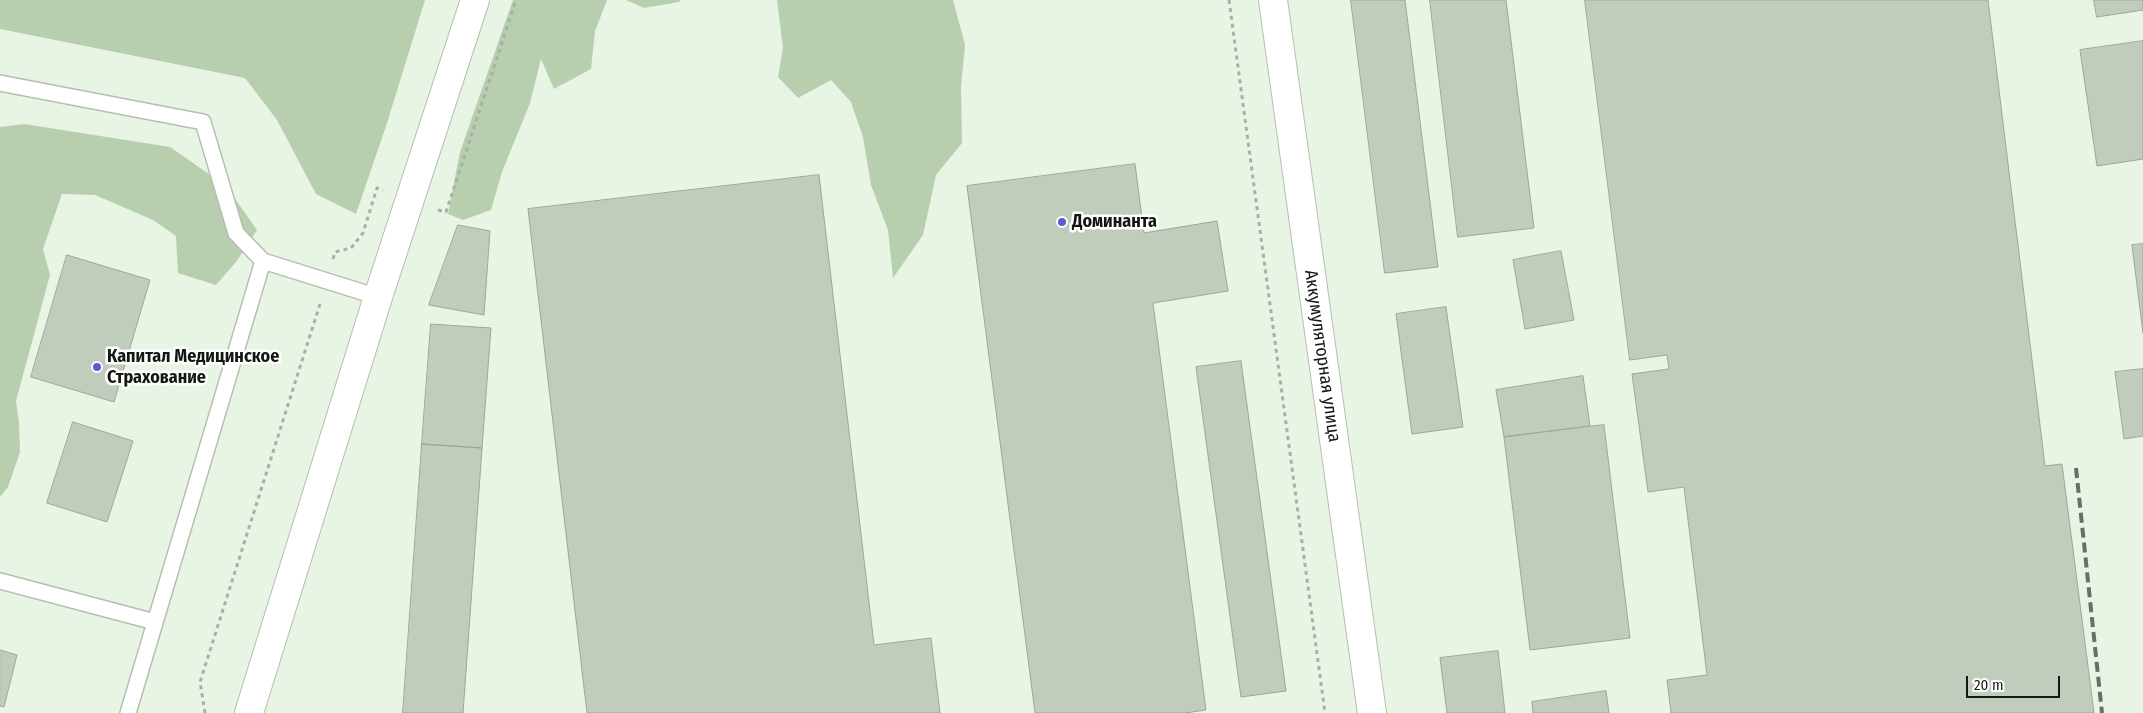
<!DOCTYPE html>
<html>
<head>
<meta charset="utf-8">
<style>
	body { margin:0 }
	#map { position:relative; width:2143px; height:713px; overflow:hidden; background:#e8f4e4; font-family:"Fira Sans Condensed",sans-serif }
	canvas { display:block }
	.scale { position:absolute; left:1966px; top:676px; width:94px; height:22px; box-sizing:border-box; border:2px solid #141813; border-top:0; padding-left:6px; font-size:15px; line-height:18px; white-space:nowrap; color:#141813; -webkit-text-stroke:4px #fff; paint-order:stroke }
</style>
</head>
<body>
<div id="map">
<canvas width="2143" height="713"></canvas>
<div class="scale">20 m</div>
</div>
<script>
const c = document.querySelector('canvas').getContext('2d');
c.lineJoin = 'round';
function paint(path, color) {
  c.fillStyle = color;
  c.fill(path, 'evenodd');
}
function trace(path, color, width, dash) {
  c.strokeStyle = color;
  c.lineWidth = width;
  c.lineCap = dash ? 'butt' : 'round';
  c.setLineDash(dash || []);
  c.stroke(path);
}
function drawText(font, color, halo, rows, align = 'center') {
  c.font = font + ' "Fira Sans Condensed",sans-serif';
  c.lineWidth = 5;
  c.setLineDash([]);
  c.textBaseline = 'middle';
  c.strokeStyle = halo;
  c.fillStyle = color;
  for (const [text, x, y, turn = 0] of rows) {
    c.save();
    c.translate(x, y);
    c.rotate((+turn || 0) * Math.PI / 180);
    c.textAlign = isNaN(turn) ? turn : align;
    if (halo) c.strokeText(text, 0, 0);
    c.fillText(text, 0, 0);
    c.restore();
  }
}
paint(new Path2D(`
	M0,0H425L387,123L356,214L316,194L277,120L245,78L0,29Z
	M513,0H607L595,31L591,69L554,89L541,59L530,103L502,172L491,210L463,220L448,214L460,152Z
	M626,0H681L679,2L644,8Z
	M777,0H953L965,45L961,87L962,143L936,175L923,235L893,278L888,230L871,185L863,137L851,102L831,80L798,98L778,77L783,48Z
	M24,124L170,147L226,186L257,230L236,262L216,285L178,273L176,236L153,220L95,195L62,194L43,249L50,275L16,401L19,423L20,452L8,487L0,497V127Z`), '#b7cfaf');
const building = new Path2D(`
	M1351,0H1405L1438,267L1385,273Z
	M1430,0H1506L1534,228L1458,237Z
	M1585,0H1988L2045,466L2062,464L2094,713H1671L1667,680L1707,675L1684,487L1648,492L1632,374L1669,369L1667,355L1630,360Z
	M2094,0H2143V10L2097,17Z
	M2143,41V159L2097,166L2080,50Z
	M1135,164L1144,233L1217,221L1228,291L1153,303L1206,710L1185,713H1035L967,186Z
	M819,175L874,645L931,638L940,713H587L528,209Z
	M458,225L490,231L484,315L429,305Z
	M2143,244V333L2132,245Z
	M1561,251L1574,320L1525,329L1513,260Z
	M67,255L150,280L114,402L31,377Z
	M1446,307L1463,427L1412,434L1396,314Z
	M431,324L491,328L482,448L422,444Z
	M1241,361L1286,691L1241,697L1196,367Z
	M2143,369V436L2124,439L2115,372Z
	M1583,376L1590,426L1504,437L1496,390Z
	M73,422L133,441L107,522L47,503Z
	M1604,425L1630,638L1530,650L1504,437Z
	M422,444L482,448L463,713H403Z
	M0,650L17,655L4,707L0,706Z
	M1498,651L1505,713H1447L1440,658Z
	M1606,691L1609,713H1533L1532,702Z`);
paint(building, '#c0ccbc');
trace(building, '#9ca798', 1);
const service = new Path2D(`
	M0,83L203,122L236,233L263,261L378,297
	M0,581L155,622
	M128,713L263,261`);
const minor = new Path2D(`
	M249,713L378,297L475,0`);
const tertiary = new Path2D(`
	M1273,0L1372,713`);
trace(service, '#b4bfb0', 18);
trace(minor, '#b4bfb0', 30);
trace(tertiary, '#b4bfb0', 30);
trace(new Path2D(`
	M1229,0L1325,713
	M438,210L446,212L516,0
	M333,259L335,252L351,248L363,233L377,188L383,190
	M205,713L200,682L320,304`), '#a7b1a4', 3, [4, 4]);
trace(service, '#fff', 15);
trace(minor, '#fff', 28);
trace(tertiary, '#fff', 28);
trace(new Path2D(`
	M2076,468L2102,713`), '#686f66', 4, [10, 5]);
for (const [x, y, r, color] of [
	[1062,222,5,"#6159d2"],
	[97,367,5,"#6159d2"]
]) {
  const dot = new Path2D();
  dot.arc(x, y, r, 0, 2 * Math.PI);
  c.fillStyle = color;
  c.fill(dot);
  trace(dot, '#fff', 2);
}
drawText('bold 18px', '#141813', '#fff', [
	["Доминанта",1072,222],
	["Капитал Медицинское",107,357],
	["Страхование",107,378]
], 'left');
drawText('18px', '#141813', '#fff', [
	["Аккумуляторная улица",1322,356,82]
]);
</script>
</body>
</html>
